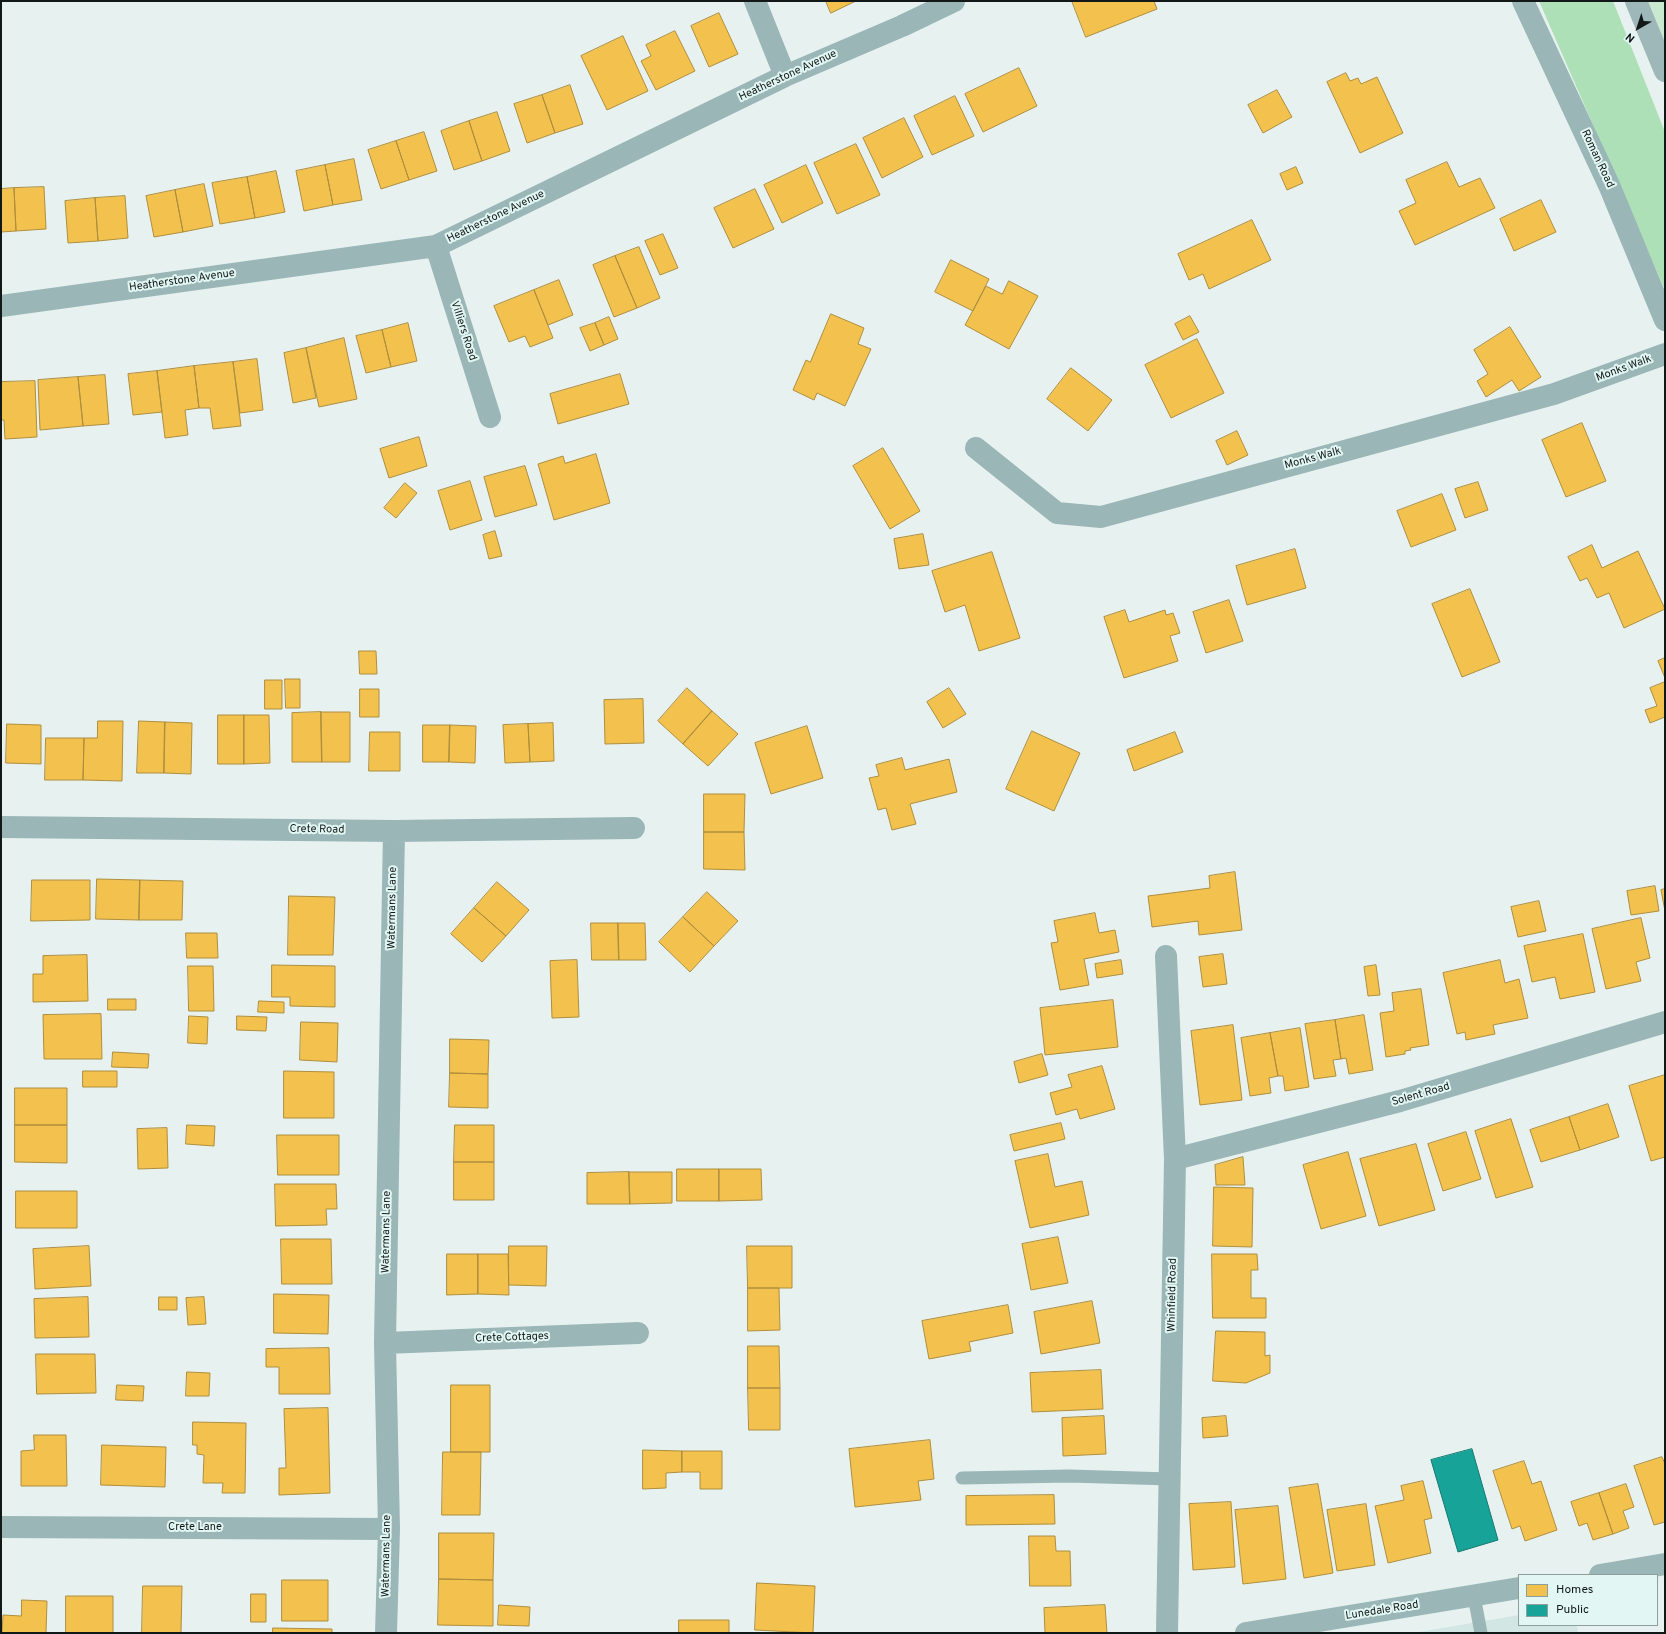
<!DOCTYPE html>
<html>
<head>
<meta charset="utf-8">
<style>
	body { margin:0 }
	#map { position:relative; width:1666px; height:1634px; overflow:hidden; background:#e7f2f0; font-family:Overpass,sans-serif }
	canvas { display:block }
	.frame { position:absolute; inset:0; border:2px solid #111817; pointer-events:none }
	.legend { position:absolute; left:1518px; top:1574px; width:140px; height:52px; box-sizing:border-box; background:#e2f7f3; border:1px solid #8e9e9b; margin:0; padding:5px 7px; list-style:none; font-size:12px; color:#111817 }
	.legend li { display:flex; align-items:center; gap:8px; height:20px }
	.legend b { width:20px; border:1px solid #8e9e9b }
	.north { position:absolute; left:1618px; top:8px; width:40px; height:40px; -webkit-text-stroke:3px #e2f7f3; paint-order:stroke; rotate:219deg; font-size:11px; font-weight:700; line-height:16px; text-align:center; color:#111817 }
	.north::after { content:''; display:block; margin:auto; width:14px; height:18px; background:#111817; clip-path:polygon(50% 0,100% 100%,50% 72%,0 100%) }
</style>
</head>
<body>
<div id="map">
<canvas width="1666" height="1634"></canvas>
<div class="frame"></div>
<ul class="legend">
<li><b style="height:11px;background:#f2c14e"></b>Homes</li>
<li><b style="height:11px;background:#17a398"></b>Public</li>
</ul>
<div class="north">N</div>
</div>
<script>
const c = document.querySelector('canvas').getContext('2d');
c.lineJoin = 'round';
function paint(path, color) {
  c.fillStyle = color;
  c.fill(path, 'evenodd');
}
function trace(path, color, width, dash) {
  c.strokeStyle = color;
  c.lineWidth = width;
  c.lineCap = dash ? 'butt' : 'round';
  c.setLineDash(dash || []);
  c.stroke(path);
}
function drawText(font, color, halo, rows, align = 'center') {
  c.font = font + ' Overpass,sans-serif';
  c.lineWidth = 4;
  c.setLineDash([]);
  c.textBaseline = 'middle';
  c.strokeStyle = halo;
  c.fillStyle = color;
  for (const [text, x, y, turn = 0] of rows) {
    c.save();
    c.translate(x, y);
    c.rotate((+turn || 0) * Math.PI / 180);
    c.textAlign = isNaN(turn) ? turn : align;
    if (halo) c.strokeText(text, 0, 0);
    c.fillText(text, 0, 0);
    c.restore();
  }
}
paint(new Path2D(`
	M1519,1615V1625H1577L1578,1633H1413Z`), '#d2e7e3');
paint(new Path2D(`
	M1648,1H1665V42Z`), '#c9e9d0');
paint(new Path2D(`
	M1539,1H1613L1665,132V290Z`), '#aee0b7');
const homes = new Path2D(`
	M826,1H856L831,13Z
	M1072,1H1154L1157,9L1086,37Z
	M719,13L738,54L709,67L691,26Z
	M675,31L695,71L656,90L641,61L651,56L646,45Z
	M623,36L648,91L607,110L581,56Z
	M1019,68L1037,106L983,132L965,94Z
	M1346,73L1350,81L1358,78L1361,84L1377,77L1403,133L1360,153L1327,82Z
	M570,85L583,124L555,133L542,95Z
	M1277,90L1292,117L1263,133L1248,105Z
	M542,95L555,133L527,143L514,104Z
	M955,96L974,136L932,155L914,116Z
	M497,112L510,151L482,161L469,121Z
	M904,118L923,157L882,178L863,138Z
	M469,121L482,161L454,170L441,131Z
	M424,132L437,171L409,180L396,141Z
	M396,141L409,180L381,189L368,150Z
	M856,144L880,195L837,214L814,163Z
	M354,159L362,200L333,205L325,165Z
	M1447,162L1459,187L1480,178L1495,208L1415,245L1399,211L1416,203L1406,180Z
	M325,165L333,205L304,211L296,171Z
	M806,165L823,203L782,223L764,185Z
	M1296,167L1303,183L1287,190L1280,174Z
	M276,171L285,212L255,218L247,177Z
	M247,177L255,218L220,224L212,183Z
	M204,184L213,226L183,232L175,190Z
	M44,187L46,229L16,231L14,188Z
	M14,188L16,231L1,232V189Z
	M755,189L774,229L733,248L714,208Z
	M175,190L183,232L154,237L146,196Z
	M125,196L128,238L98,241L95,198Z
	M95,198L98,241L68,243L65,201Z
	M1541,200L1556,232L1514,251L1500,219Z
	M1252,220L1271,260L1209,289L1203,274L1189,280L1178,254Z
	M663,234L678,268L660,275L645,241Z
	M639,247L660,298L637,308L615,256Z
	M615,256L637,308L614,317L593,265Z
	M951,260L989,279L973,311L935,292Z
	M559,280L573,315L548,325L534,290Z
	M1009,281L1038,296L1009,349L965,325L986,286L1002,294Z
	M534,290L553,338L530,347L525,336L509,342L494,306Z
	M831,314L864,328L858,344L871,349L845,406L817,393L814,400L793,390L806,360L810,362Z
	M1190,316L1199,332L1183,340L1175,324Z
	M609,317L618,339L604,345L595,323Z
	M408,323L417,361L391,367L382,330Z
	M595,323L604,345L590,351L580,328Z
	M1510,327L1541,377L1519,391L1512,380L1486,397L1477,381L1488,374L1474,350Z
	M382,330L391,367L366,373L356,336Z
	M344,338L357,399L319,407L306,348Z
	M1197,339L1224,393L1171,418L1145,365Z
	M306,348L316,398L293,403L284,353Z
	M257,359L263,410L240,413L233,362Z
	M233,362L241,426L213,429L210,408H199L194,366Z
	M194,366L199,408L185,410L188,435L165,438L157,371Z
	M1071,368L1112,400L1088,431L1047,399Z
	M157,371L162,412L133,415L128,374Z
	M620,374L629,404L558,424L550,394Z
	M105,375L109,424L83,426L78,377Z
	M78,377L83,426L40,430L38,380Z
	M35,381L37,437L5,439L4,420H1V382Z
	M1582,423L1606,481L1566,497L1542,440Z
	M1237,431L1248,455L1227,465L1216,441Z
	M419,437L427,466L389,478L380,449Z
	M883,448L920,511L890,529L853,466Z
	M596,454L610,503L554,520L538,464L563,456L565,463Z
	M525,466L537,505L495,517L484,477Z
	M470,481L482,520L450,530L438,491Z
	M1478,482L1488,510L1465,518L1455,489Z
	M405,483L417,493L396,518L384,508Z
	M1442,494L1456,530L1411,547L1397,511Z
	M495,531L502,556L489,559L483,535Z
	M923,534L929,565L899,569L894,539Z
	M1592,545L1602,568L1638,551L1665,609L1624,628L1609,593L1597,598L1587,578L1580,581L1568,557Z
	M1295,549L1306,588L1247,605L1236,566Z
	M992,552L1020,638L979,651L965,605L945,612L932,571Z
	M1470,589L1500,662L1462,677L1432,604Z
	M1229,600L1243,641L1206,653L1193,612Z
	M1125,610L1129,622L1165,610L1166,615L1173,613L1180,633L1170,636L1178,661L1124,678L1104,617Z
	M359,651H376L377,674H360Z
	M1665,658V678L1658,661Z
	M285,679H300V708H286Z
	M265,680H282V709H265Z
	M1665,682V717L1650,723L1645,710L1657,706L1650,688Z
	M687,688L712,711L683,744L658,721Z
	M949,688L966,714L943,728L927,702Z
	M360,689H379V717H360Z
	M643,699L644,743L605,744L604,700Z
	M712,711L738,734L708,766L683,744Z
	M321,712H350V762H322Z
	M321,712L322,762H292V713Z
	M218,715H244V764H218Z
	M244,715H269L270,763L244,764Z
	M98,721H123L122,781L83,780L84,738H97Z
	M139,721L165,722L164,773H137Z
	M165,722L192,723L191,774L164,773Z
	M553,723L554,761L530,762L528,724Z
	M7,724L41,725V764L6,763Z
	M528,724L530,762L505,763L503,725Z
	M423,725H450L449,762H423Z
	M450,725L476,726L475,763L449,762Z
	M807,726L823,778L771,794L755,743Z
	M1032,731L1080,753L1054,811L1006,789Z
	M370,732H400V771H369Z
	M1175,732L1183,752L1134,771L1127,750Z
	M46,738H84L83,780H45Z
	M902,758L905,770L949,759L957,792L910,804L916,824L892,830L886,808L878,810L869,778L879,776L876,765Z
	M704,794H745L744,832H704Z
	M704,832H744L745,870L704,869Z
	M1235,872L1242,930L1199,935L1198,921L1152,927L1148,896L1210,888L1209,876Z
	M97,879L140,880L139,920L96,919Z
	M32,880H90V920L31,921Z
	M140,880L183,881L182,920H139Z
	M497,882L529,910L506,936L474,908Z
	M1655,886L1659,911L1631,915L1627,891Z
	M1665,889V911L1661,890Z
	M707,892L738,921L714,946L683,917Z
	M289,896L335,897L333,955H288Z
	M1539,901L1546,931L1518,937L1511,907Z
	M474,908L506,936L482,962L451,934Z
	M1095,913L1099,933L1115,930L1119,952L1084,959L1089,985L1060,990L1051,943L1058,942L1054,921Z
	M683,917L714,946L690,972L659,942Z
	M1641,918L1650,958L1636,962L1641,981L1606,989L1592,929Z
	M591,923H618L619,960H592Z
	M618,923H645L646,960H619Z
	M186,933H217L218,958H187Z
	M1583,934L1595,992L1560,999L1555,977L1532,982L1524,946Z
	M1223,954L1227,984L1203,987L1199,957Z
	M87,955L88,1001L33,1002V974H43V956Z
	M577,960L579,1017L552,1018L550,961Z
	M1121,960L1123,974L1097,978L1095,964Z
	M1500,960L1505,983L1519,979L1528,1018L1493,1025L1495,1034L1466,1040L1465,1032L1457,1034L1443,973Z
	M272,965L335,966V1007L290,1006V997H272Z
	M1376,965L1380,995L1368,996L1364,967Z
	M188,966H213L214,1011H189Z
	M1421,989L1429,1045L1410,1048L1411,1050L1405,1051V1054L1386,1057L1380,1013L1394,1011L1392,993Z
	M108,999H136V1010H108Z
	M1113,1000L1118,1047L1045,1055L1040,1008Z
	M259,1001L284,1002V1013L258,1012Z
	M101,1014L102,1059H44L43,1015Z
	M1364,1015L1373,1070L1349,1074L1346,1058L1341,1059L1335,1020Z
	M189,1016L208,1017L207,1044L188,1043Z
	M237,1016L267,1017L266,1031L237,1030Z
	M1335,1020L1341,1059L1333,1060L1336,1076L1314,1079L1305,1024Z
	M301,1022L338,1023L337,1062L300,1060Z
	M1233,1025L1242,1100L1200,1105L1191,1031Z
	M1300,1028L1309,1087L1285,1091L1283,1076H1278L1270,1033Z
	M1270,1033L1278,1076L1269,1078L1271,1093L1250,1096L1241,1038Z
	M450,1039L489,1040L488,1074L450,1073Z
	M113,1052L149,1054L148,1068L112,1067Z
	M1042,1054L1048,1075L1019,1083L1014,1062Z
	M1102,1066L1115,1109L1080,1119L1077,1109L1056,1115L1050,1093L1072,1087L1068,1075Z
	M83,1071H117V1087H83Z
	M284,1071L334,1072V1118H284Z
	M450,1073L488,1074V1108L449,1107Z
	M1665,1075V1157L1651,1161L1629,1086Z
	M15,1088H67V1125H15Z
	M1608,1104L1619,1137L1580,1150L1569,1117Z
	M1569,1117L1580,1150L1541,1162L1530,1130Z
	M1511,1119L1533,1187L1496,1198L1475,1131Z
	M1061,1123L1065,1139L1014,1151L1010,1135Z
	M15,1125H67V1163L15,1162Z
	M187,1125L215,1126L214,1146L186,1144Z
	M455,1125H494V1162H454Z
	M167,1128L168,1168L138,1169L137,1129Z
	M1466,1132L1481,1179L1443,1191L1428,1144Z
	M277,1135H339V1175H278Z
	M1416,1144L1435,1210L1379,1226L1360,1159Z
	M1348,1152L1366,1216L1321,1229L1303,1165Z
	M1048,1154L1055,1187L1082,1181L1089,1215L1030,1228L1015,1161Z
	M1243,1157L1245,1185H1216L1215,1165Z
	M454,1162H494V1200H454Z
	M677,1169H719V1201H677Z
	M719,1169H761L762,1200L719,1201Z
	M629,1172H672V1203L630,1204Z
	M629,1172L630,1204H587V1173Z
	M275,1184H336L337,1209H326L327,1225L276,1226Z
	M1214,1187L1253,1188L1252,1247L1213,1246Z
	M16,1191H77V1228H16Z
	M1058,1237L1068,1283L1031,1290L1022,1244Z
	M281,1239H331L332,1284H282Z
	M89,1246L91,1286L35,1289L33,1249Z
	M509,1246H547L546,1286L509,1285Z
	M747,1246H792V1288H748Z
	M447,1254H478V1294L447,1295Z
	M478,1254H508L509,1295L478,1294Z
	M1212,1254H1257L1258,1270H1251V1298H1266V1318H1213Z
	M748,1288H779L780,1330L748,1331Z
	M274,1294L329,1295L328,1334L274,1333Z
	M88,1297L89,1337L35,1338L34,1299Z
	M159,1297H177V1310H159Z
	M204,1297L206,1324L188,1325L186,1298Z
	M1092,1301L1100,1343L1041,1354L1034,1312Z
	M1008,1305L1013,1333L969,1342L971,1351L929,1359L922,1321Z
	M1216,1331L1265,1332V1356L1270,1355V1373L1246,1383L1213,1381Z
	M748,1346H779L780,1388H748Z
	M329,1348L330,1394H279V1367H266V1349Z
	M36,1354H95L96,1393L37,1394Z
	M1101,1370L1103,1409L1032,1412L1030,1373Z
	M187,1372L210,1373L209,1396H186Z
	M117,1385L144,1386L143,1401L116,1400Z
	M451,1385H490V1452H451Z
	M748,1388H780V1430H749Z
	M328,1408L330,1493L279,1495V1468H286L284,1409Z
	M1104,1416L1106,1454L1063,1456L1062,1418Z
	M1226,1416L1228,1436L1203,1438L1202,1418Z
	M193,1422L246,1423L245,1493H222L223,1483H203L204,1455L197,1454V1445H193Z
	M34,1435H66L67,1486H21V1451L34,1450Z
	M930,1440L934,1479L918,1481L921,1500L855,1507L849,1449Z
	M102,1445L166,1447L165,1487L101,1485Z
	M643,1450L682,1451V1472L666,1473V1488L643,1489Z
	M682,1451H722V1489H700V1472H682Z
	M443,1452H481L480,1515H442Z
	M1662,1457L1665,1464V1522L1654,1525L1634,1466Z
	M1524,1461L1532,1484L1541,1481L1557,1530L1525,1541L1520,1526L1512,1529L1493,1471Z
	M1423,1481L1432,1518L1424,1520L1431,1553L1388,1563L1375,1506L1404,1500L1401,1486Z
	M1318,1484L1333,1573L1304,1578L1289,1488Z
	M1626,1484L1634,1507L1623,1511L1629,1528L1613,1534L1599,1493Z
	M1599,1493L1613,1534L1593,1540L1587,1523L1579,1526L1571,1502Z
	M1054,1495L1055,1524L966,1525V1496Z
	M1231,1502L1235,1567L1193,1570L1189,1504Z
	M1366,1504L1375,1565L1337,1571L1327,1510Z
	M1278,1506L1286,1579L1243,1584L1235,1510Z
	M439,1533H494L493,1580L439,1579Z
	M1029,1536H1055L1056,1551H1070L1071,1586H1030Z
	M439,1579L493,1580V1626L438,1625Z
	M282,1580H328V1621H282Z
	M757,1583L815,1586L813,1633L755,1630Z
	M143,1586H182L181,1633H142Z
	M251,1594H266V1622H251Z
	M66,1596H113V1633H66Z
	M22,1600L47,1601L46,1633H2L3,1615L21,1616Z
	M499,1605L530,1607L529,1626L498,1625Z
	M1105,1605L1107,1633H1045L1044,1608Z
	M679,1620H729V1633H679Z
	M273,1628L332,1629V1633H273Z`);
paint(homes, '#f2c14e');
trace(homes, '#ae8e3e', 1);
const public = new Path2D(`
	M1472,1449L1498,1540L1458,1552L1431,1460Z`);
paint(public, '#17a398');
trace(public, '#157971', 1);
trace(new Path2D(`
	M962,1478L1069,1476L1170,1479
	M1474,1596L1481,1633`), '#9ab6b7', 13);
trace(new Path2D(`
	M755,1L785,76
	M1523,1L1609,185L1665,320
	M436,246L490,417
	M1,306L436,246L785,76L902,26L954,1
	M976,448L1057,513L1101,517L1554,394L1665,354
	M1,827L394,831L634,828
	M1166,956L1175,1159L1167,1633
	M1175,1159L1400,1101L1665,1022
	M385,1343L638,1333
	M1,1527L389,1529
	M1600,1575L1665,1564
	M386,1633L389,1529L385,1343L394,831
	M1246,1633L1519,1588`), '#9ab6b7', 22);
trace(new Path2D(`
	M1636,1L1665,71`), '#9eb7b9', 22);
drawText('11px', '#111817', '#e2f7f3', [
	["Heatherstone Avenue",788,76,-25],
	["Roman Road",1597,159,65],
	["Heatherstone Avenue",496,217,-26],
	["Heatherstone Avenue",182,281,-8],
	["Villiers Road",463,331,72],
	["Monks Walk",1624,369,-20],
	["Monks Walk",1313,459,-15],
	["Crete Road",317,830,1],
	["Watermans Lane",393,908,-89],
	["Solent Road",1421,1095,-16],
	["Watermans Lane",387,1232,-89],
	["Whinfield Road",1173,1295,-89],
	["Crete Cottages",512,1338,-2],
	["Crete Lane",195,1528],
	["Watermans Lane",387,1556,-89],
	["Lunedale Road",1382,1611,-9]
]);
</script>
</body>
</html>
